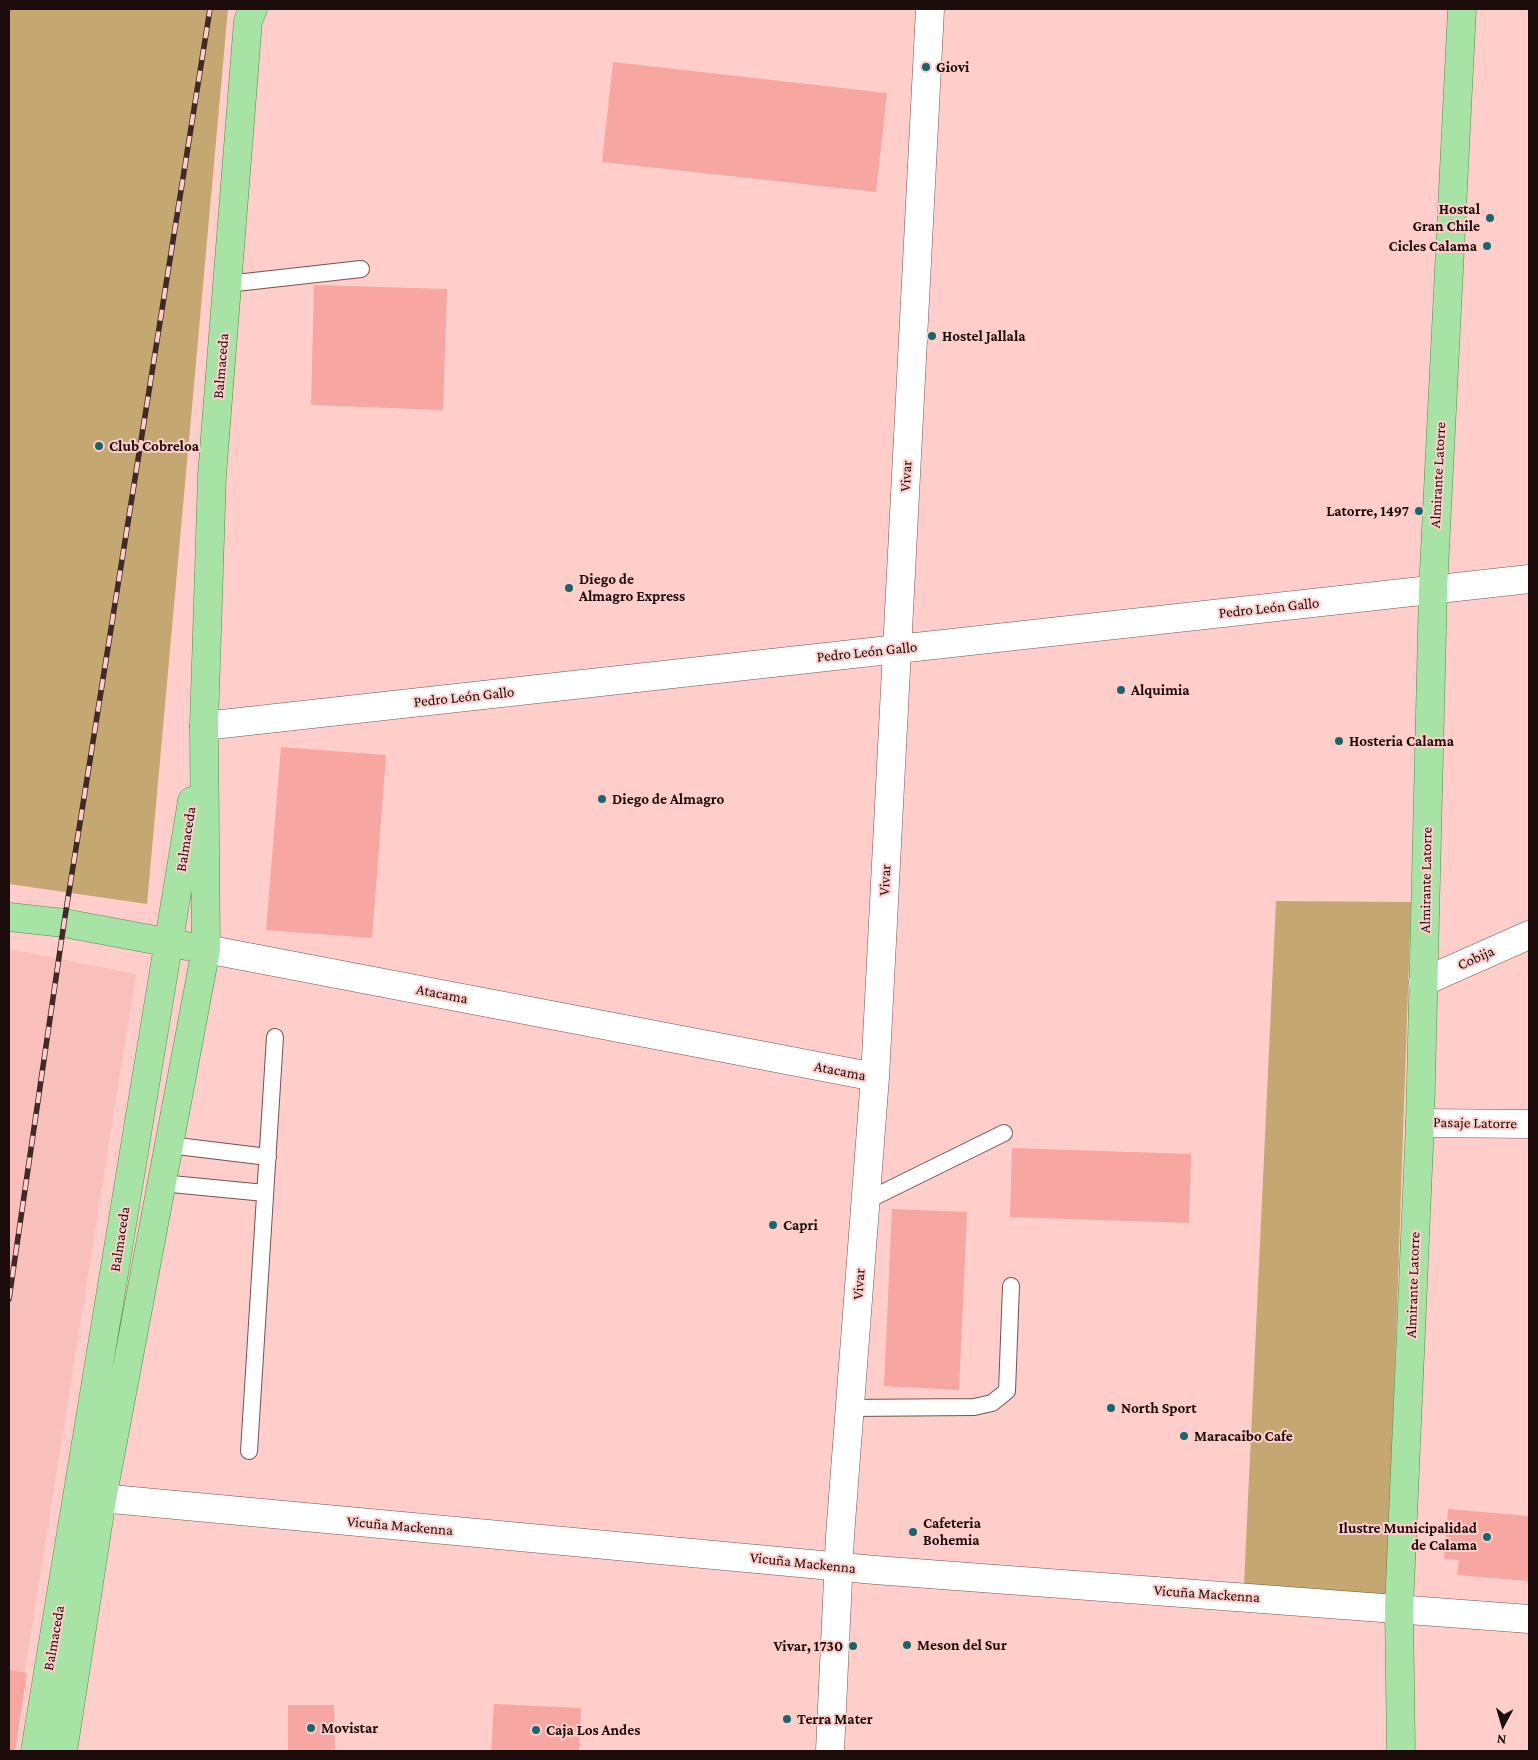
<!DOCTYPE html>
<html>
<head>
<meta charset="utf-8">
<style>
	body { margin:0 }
	#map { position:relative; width:1538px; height:1760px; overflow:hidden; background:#ffceca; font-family:"Crimson Pro",serif }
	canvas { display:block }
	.frame { position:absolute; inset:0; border:10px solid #1c0c0b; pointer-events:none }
	.north { position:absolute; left:1478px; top:1700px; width:50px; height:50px; -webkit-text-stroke:4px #ffceca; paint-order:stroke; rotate:186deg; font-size:14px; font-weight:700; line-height:20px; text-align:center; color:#1c0c0b }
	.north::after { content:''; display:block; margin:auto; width:18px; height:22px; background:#1c0c0b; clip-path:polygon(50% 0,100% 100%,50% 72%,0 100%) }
</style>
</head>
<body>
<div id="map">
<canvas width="1538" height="1760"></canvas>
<div class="frame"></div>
<div class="north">N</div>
</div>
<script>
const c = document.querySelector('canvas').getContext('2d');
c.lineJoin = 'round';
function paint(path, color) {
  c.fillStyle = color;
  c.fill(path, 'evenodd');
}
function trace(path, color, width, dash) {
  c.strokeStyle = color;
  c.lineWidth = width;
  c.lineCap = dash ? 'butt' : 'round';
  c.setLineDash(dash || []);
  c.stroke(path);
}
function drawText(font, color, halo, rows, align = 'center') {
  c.font = font + ' "Crimson Pro",serif';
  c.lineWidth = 4;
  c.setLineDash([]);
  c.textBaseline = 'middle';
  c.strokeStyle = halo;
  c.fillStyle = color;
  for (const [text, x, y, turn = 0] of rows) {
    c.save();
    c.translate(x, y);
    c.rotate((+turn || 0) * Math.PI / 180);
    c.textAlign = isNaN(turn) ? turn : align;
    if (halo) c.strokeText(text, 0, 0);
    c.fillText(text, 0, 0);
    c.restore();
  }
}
paint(new Path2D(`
	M9,949L136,974L12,1751H9Z`), '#f8bfbb');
paint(new Path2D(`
	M9,9H228L147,904L9,884Z
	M1276,901L1411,902L1387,1596L1244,1585Z`), '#c4a771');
paint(new Path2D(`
	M613,62L887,93L876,192L602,162Z
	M314,285L447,289L443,410L311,405Z
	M281,747L386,755L372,938L266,930Z
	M1012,1148L1191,1154L1189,1223L1010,1217Z
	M892,1209L967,1212L959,1390L884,1386Z
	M1448,1509L1529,1516V1581L1457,1575L1459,1560L1444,1559Z
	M9,1670L27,1673L15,1751H9Z
	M494,1704L581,1708L579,1751H491Z
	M288,1705H334L335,1751H288Z`), '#f8a6a2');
const service = new Path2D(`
	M227,284L361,269
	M169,1145L268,1157
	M161,1183L265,1193
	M866,1201L1004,1133
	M849,1408L974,1407L992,1403L1007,1391L1011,1286
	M249,1451L275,1037`);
const minor = new Path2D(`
	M206,949L875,1077
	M1420,1123L1529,1124
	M830,1751L840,1536L875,1077L930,9`);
const tertiary = new Path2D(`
	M79,1496L875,1570L1529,1619`);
const secondary = new Path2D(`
	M204,726L1529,579
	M1423,982L1529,935`);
const primary = new Path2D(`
	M9,917L64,923L187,946
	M35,1751L192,801
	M63,1751L102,1499L206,949L204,726L212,475L248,21L253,9
	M1401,1751L1399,1608L1420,1123L1433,590L1462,9`);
trace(service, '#7a514f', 18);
trace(minor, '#7a514f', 29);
trace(tertiary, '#7a514f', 29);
trace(secondary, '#7a514f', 29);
trace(primary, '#518c48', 29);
trace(service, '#fff', 16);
trace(minor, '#fff', 28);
trace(tertiary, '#fff', 28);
trace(secondary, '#fff', 28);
trace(primary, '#a7e3a5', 28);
const rail = new Path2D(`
	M9,1299L64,923L210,9`);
trace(rail, '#3f2a28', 5.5);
trace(rail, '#ffceca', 4, [11]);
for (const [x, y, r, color] of [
	[926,67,5,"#18656c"],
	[1490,218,5,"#18656c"],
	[1487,246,5,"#18656c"],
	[932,336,5,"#18656c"],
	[99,446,5,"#18656c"],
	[1419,511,5,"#18656c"],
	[569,588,5,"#18656c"],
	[1121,690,5,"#18656c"],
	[1339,741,5,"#18656c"],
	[602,799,5,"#18656c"],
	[773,1225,5,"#18656c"],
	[1111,1408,5,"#18656c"],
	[1184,1436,5,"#18656c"],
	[913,1532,5,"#18656c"],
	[1487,1537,5,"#18656c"],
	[907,1645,5,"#18656c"],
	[853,1646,5,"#18656c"],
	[787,1719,5,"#18656c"],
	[311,1728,5,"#18656c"],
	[536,1730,5,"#18656c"]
]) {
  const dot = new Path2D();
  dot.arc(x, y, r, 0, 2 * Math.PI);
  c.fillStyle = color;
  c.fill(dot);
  trace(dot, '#ffceca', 2);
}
drawText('bold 15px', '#1c0c0b', '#ffceca', [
	["Giovi",936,67],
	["Hostal",1480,209,"right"],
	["Gran Chile",1480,226,"right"],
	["Cicles Calama",1477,246,"right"],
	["Hostel Jallala",942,336],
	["Club Cobreloa",109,446],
	["Latorre, 1497",1409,511,"right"],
	["Diego de",579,579],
	["Almagro Express",579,596],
	["Alquimia",1131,690],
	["Hosteria Calama",1349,741],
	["Diego de Almagro",612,799],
	["Capri",783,1225],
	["North Sport",1121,1408],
	["Maracaibo Cafe",1194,1436],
	["Cafeteria",923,1523],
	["Bohemia",923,1540],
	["Ilustre Municipalidad",1477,1528,"right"],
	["de Calama",1477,1545,"right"],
	["Meson del Sur",917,1645],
	["Vivar, 1730",843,1646,"right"],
	["Terra Mater",797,1719],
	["Movistar",321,1728],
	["Caja Los Andes",546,1730]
], 'left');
drawText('15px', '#1c0c0b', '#ffceca', [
	["Balmaceda",221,366,-85],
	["Almirante Latorre",1438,475,-87],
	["Vivar",906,476,-87],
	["Pedro León Gallo",1269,608,-6],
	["Pedro León Gallo",867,652,-6],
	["Pedro León Gallo",464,697,-6],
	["Balmaceda",186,839,-81],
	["Vivar",885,880,-87],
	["Almirante Latorre",1426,880,-89],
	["Cobija",1476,958,-24],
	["Atacama",442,994,11],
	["Atacama",840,1071,11],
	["Pasaje Latorre",1475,1123,1],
	["Balmaceda",120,1239,-81],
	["Vivar",859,1284,-86],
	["Almirante Latorre",1413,1285,-88],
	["Vicuña Mackenna",400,1526,5],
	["Vicuña Mackenna",803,1563,6],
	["Vicuña Mackenna",1207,1594,4],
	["Balmaceda",54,1638,-80]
]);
</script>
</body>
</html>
